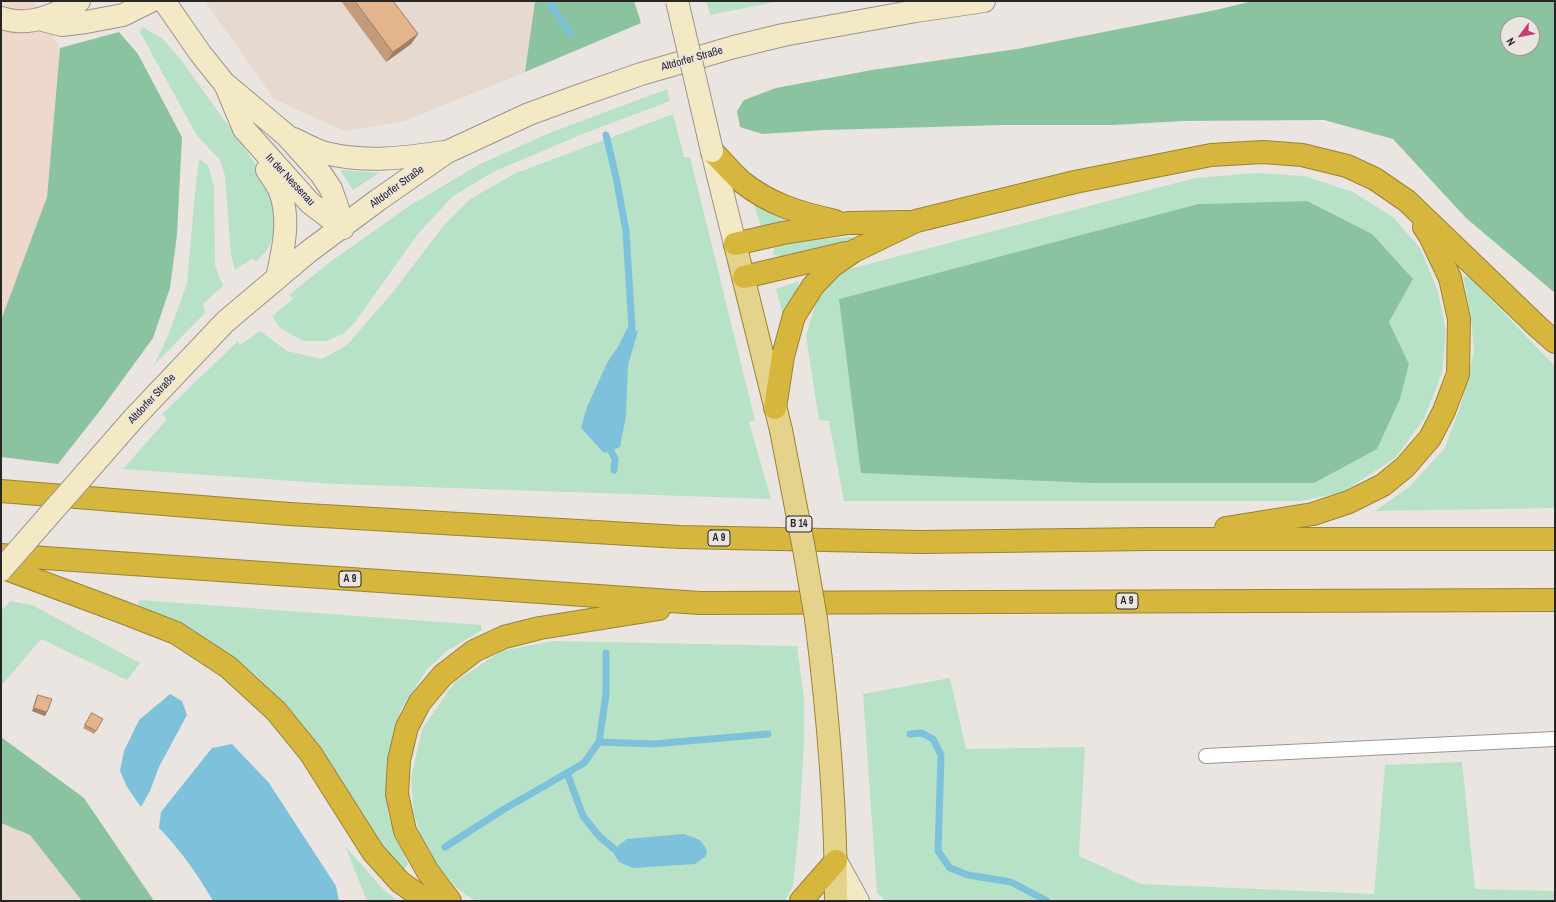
<!DOCTYPE html>
<html>
<head>
<meta charset="utf-8">
<style>
	body { margin:0 }
	#map { position:relative; width:1556px; height:902px; overflow:hidden; background:#ebe5e1; font-family:"Archivo Narrow",sans-serif }
	canvas { display:block }
	.frame { position:absolute; inset:0; border:2px solid #282625; pointer-events:none }
	.north { position:absolute; left:1500px; top:16px; width:40px; height:40px; box-sizing:border-box; background:#ebe5e1; border:1px solid #9d9996; border-radius:50%; rotate:238deg; font-size:11px; font-weight:700; line-height:16px; text-align:center; color:#282625 }
	.north::after { content:''; display:block; margin:auto; width:14px; height:18px; background:#c63c74; clip-path:polygon(50% 0,100% 100%,50% 72%,0 100%) }
</style>
</head>
<body>
<div id="map">
<canvas width="1556" height="902"></canvas>
<div class="frame"></div>
<div class="north">N</div>
</div>
<script>
const c = document.querySelector('canvas').getContext('2d');
c.lineJoin = 'round';
function paint(path, color) {
  c.fillStyle = color;
  c.fill(path, 'evenodd');
}
function trace(path, color, width, dash) {
  c.strokeStyle = color;
  c.lineWidth = width;
  c.lineCap = dash ? 'butt' : 'round';
  c.setLineDash(dash || []);
  c.stroke(path);
}
function drawText(font, color, halo, rows, align = 'center') {
  c.font = font + ' "Archivo Narrow",sans-serif';
  c.lineWidth = 3.5;
  c.setLineDash([]);
  c.textBaseline = 'middle';
  c.strokeStyle = halo;
  c.fillStyle = color;
  for (const [text, x, y, turn = 0] of rows) {
    c.save();
    c.translate(x, y);
    c.rotate((+turn || 0) * Math.PI / 180);
    c.textAlign = isNaN(turn) ? turn : align;
    if (halo) c.strokeText(text, 0, 0);
    c.fillText(text, 0, 0);
    c.restore();
  }
}
paint(new Path2D(`
	M205,1H535L525,72L405,121L344,131L274,99Z
	M1,823L30,835L82,901H1Z`), '#e6d9d0');
paint(new Path2D(`
	M1,1H34L60,48L47,197L1,320Z`), '#eed8cb');
paint(new Path2D(`
	M706,1H781L710,15Z
	M142,27L162,38L182,61L259,169L272,200L275,231L268,249L256,262L253,258L235,270L231,255L225,176L220,160L197,136L140,32Z
	M667,89L670,101L585,133L493,172L452,197L417,235L355,322L343,334L326,341H303L280,328L272,316L293,299L289,295L330,262L409,206L480,164L552,132Z
	M673,114L684,157H690L755,420L749,422L771,499L336,484L123,469L167,419L162,414L238,341L240,345L260,331L287,351L322,359L347,345L393,292L444,225L470,199L514,174Z
	M199,159L208,165L214,187L215,265L223,286L203,304L205,313L154,365L168,336L187,283L195,193Z
	M340,170L379,173L353,190Z
	M1256,173L1305,176L1353,192L1393,217L1420,248L1438,291L1446,331L1442,373L1424,419L1395,458L1343,492L1301,501H844L829,421L819,420L806,336L816,302L842,271L1195,178ZM1307,201L1413,279L1389,322L1409,364L1314,483H1249L839,299L1198,204Z
	M758,203L768,210L788,221L761,227L754,204Z
	M853,237L857,240L851,243L784,258L773,254L775,247L797,241Z
	M1463,275L1471,279L1555,366V508L1375,511L1409,487L1444,449L1461,405L1474,352L1471,317Z
	M799,281L796,292L784,319L776,289Z
	M139,600L481,625L482,630L447,651L427,669L400,711L387,766L388,814L408,864L403,870L377,840L343,783L294,715L257,676L198,636L150,612L138,604Z
	M10,601L32,605L140,663L127,680L41,639L1,686V611Z
	M554,641L797,646L804,699V744L799,829L793,886L785,901H475L457,888L428,854L414,815L411,778L422,729L455,682L501,651Z
	M950,678L966,749L1085,747L1079,856L1141,884L1374,894L1385,765L1462,762L1475,889L1555,891V901H886L877,893L863,694Z
	M345,846L384,890L398,901H367Z`), '#b8e2c8');
paint(new Path2D(`
	M535,1H634L641,23L525,72Z
	M1253,1H1555V293L1466,218L1393,139L1324,120L1183,121L1113,125H1003L825,130L762,134L740,127L737,111L744,100L776,88L872,70L1017,49L1216,10ZM1508,24H1532V48H1508Z
	M119,32L138,54L182,137L177,235L170,288L153,338L102,408L58,464L1,457V320L47,197L60,48Z
	M1307,201L1372,234L1413,279L1389,322L1409,364L1400,399L1377,449L1314,483H1093L861,473L839,299L1198,204Z
	M1,737L84,798L154,901H82L30,835L1,823Z`), '#8bc3a0');
paint(new Path2D(`
	M627,328L638,331L628,365L626,416L620,447L604,453L581,428L587,407L607,363L619,345Z
	M170,694L182,701L187,715L159,767L150,791L141,807L127,787L120,771L124,751L139,720Z
	M232,744L269,783L336,886L339,901H213C196,872 182,852 159,828L161,812L212,748Z
	M684,834L700,840L707,850L706,856L695,864L633,868L619,862L614,854V849L627,839Z`), '#7dc1da');
trace(new Path2D(`
	M551,1V5L570,33
	M606,135L616,177L626,231L632,329
	M611,451L615,459L614,470
	M910,734L922,733L933,739L941,755L938,851L950,868L968,875L1011,882L1047,901
	M599,742L653,744L768,734
	M567,773L583,816L599,836L614,849
	M445,847L501,811L584,763L599,742L606,695V653`), '#7dc1da', 7);
const lane = new Path2D(`
	M1206,756L1555,739`);
const secondary = new Path2D(`
	M164,1L200,53L224,83L286,135L321,174L331,189L337,206L343,228
	M1,18C6,19 11,21 17,21C38,23 61,12 79,1
	M39,19L62,25L86,22L123,15L151,1
	M226,86L244,129L310,203L343,228
	M294,139C304,144 315,150 325,153C365,163 404,158 444,152
	M712,151L735,244
	M267,170C272,177 278,186 281,194C290,222 283,250 277,278
	M134,418L225,322L308,252L378,200L447,152L529,114L578,96L641,74L734,47L783,35L916,11L984,1
	M836,861L858,901`);
const primary = new Path2D(`
	M735,244L781,430
	M816,619C828,713 836,806 836,901`);
const highway = new Path2D(`
	M712,151C722,161 732,173 742,182C771,205 800,213 835,221
	M735,244L783,233L848,223L907,222
	M744,277L846,253
	M775,408L783,356L794,316L813,286L832,266L854,251L916,221L1075,182L1211,155L1263,152L1302,155L1347,166L1375,179L1407,201L1538,327L1555,342
	M1,491L289,514L680,537L921,542L1149,539H1555
	M1226,528L1313,514L1349,502L1383,485L1405,467L1430,438L1444,411L1458,374L1459,319L1450,278L1430,236L1424,227
	M1,555L700,603L1555,600
	M1,567L122,612L176,633L228,667L276,711L311,754L373,852L400,882L427,901
	M450,901L428,872L405,831L397,794L399,760L407,727L420,702L443,675L474,651L504,637L540,628L659,609
	M801,901L836,861`);
trace(lane, '#9b9592', 16);
trace(secondary, '#9b9592', 24);
trace(primary, '#998435', 24);
trace(highway, '#998435', 24);
trace(lane, '#fff', 14);
trace(secondary, '#f3e9c5', 22);
trace(primary, '#e6d38b', 22);
trace(highway, '#d6b63d', 22);
const secondaryBridge = new Path2D(`
	M677,1L712,151
	M1,570L134,418`);
const primaryBridge = new Path2D(`
	M781,430L804,549L816,619`);
trace(secondaryBridge, '#9b9592', 24, []);
trace(primaryBridge, '#998435', 24, []);
trace(secondaryBridge, '#f3e9c5', 22);
trace(primaryBridge, '#e6d38b', 22);
paint(new Path2D(`
	M341,1H393L418,34L411,44L386,62Z
	M38,695L45,716L32,711L36,698Z
	M92,713L96,731L94,734L83,728Z`), '#c49b79');
paint(new Path2D(`
	M418,34L411,44L386,62L393,52Z
	M34,708L47,712L45,716L32,711Z`), '#a07e63');
const building = new Path2D(`
	M355,1H393L418,34L393,52Z
	M38,695L52,699L47,712L34,708Z
	M92,713L103,719L96,731L85,725Z`);
paint(building, '#e4b48d');
trace(building, '#a07e63', 1);
for (const [x, y, w] of [
	[799,524,26],
	[719,538,22],
	[350,579,22],
	[1127,601,22]
]) {
  const box = new Path2D();
  box.roundRect(x - w / 2, y - 8, w, 16, 3);
  c.fillStyle = '#ebe5e1';
  c.fill(box);
  trace(box, '#282625', 1);
}
drawText('bold 10px', '#282625', null, [
	["B 14",799,524],
	["A 9",719,538],
	["A 9",350,579],
	["A 9",1127,601]
]);
drawText('11px', '#282625', '#ebe5e1', [
	["Altdorfer Straße",692,59,-16],
	["In der Nessenau",290,180,47],
	["Altdorfer Straße",397,187,-36],
	["Altdorfer Straße",152,399,-47]
]);
</script>
</body>
</html>
